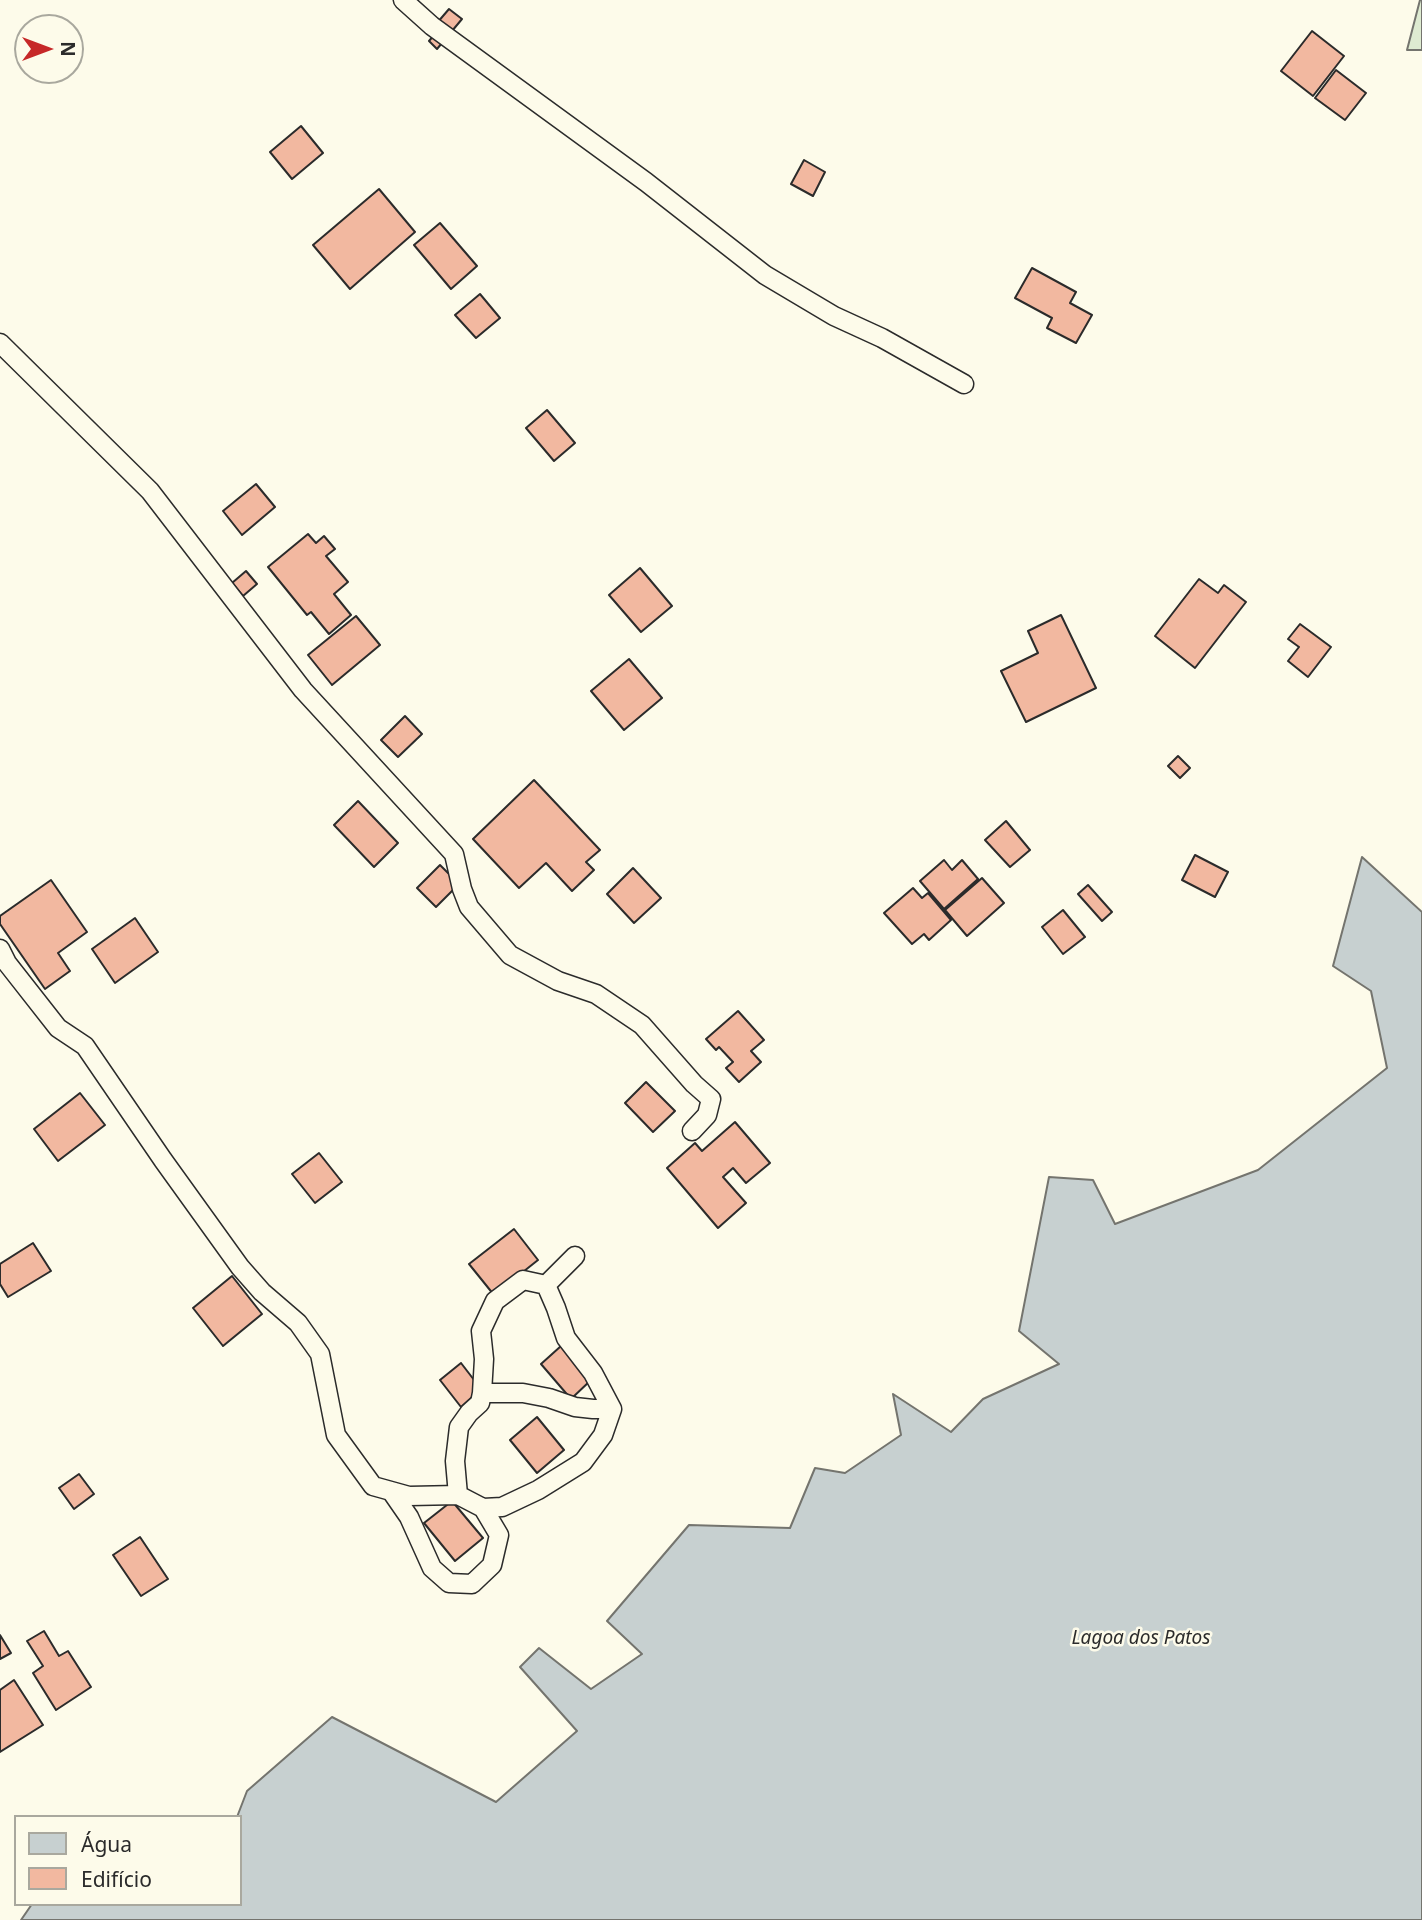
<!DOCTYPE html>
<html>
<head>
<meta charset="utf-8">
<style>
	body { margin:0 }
	#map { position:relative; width:1422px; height:1920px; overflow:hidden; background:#fdfbea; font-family:"Noto Sans",sans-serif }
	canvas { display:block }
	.legend { position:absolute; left:14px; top:1815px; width:228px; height:91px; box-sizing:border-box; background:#fdfbea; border:2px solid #a9a89e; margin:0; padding:9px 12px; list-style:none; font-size:21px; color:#2b2b2b }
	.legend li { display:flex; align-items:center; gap:14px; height:35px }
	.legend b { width:35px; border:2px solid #a9a89e }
	.north { position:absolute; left:14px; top:14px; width:70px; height:70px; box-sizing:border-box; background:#fdfbea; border:2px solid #a9a89e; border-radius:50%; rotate:90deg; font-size:19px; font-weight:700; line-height:28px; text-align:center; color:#2b2b2b }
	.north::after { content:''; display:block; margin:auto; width:24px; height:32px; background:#c62828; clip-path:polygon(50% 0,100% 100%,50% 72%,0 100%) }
</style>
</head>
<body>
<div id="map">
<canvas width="1422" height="1920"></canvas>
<ul class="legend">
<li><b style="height:19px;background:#c7d0d0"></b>Água</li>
<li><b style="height:19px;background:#f2b8a0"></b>Edifício</li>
</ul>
<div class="north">N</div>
</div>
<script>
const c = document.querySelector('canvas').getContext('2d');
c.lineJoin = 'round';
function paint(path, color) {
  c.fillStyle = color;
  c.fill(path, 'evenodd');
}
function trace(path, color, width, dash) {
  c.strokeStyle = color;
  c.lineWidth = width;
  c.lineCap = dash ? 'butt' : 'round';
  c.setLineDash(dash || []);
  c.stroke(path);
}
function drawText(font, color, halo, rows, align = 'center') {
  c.font = font + ' "Noto Sans",sans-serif';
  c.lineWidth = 5;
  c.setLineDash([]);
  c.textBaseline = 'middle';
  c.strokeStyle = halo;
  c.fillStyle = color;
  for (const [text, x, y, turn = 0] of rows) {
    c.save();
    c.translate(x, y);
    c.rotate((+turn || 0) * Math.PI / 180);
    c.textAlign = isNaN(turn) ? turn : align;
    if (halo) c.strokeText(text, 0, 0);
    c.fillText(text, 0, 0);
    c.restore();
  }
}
const green = new Path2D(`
	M1420,0H1422V50H1407Z`);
paint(green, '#deebd1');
trace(green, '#74746e', 2);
const water = new Path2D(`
	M1362,857L1422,912V1920H21L32,1904H240V1817H237L247,1791L332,1717L496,1802L577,1731L520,1667L539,1648L591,1689L642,1654L607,1621L689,1525L790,1528L815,1468L845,1473L901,1435L893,1394L951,1432L983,1399L1059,1364L1019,1331L1049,1177L1093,1180L1115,1224L1258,1170L1387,1068L1371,991L1333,966Z`);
paint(water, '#c7d0d0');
trace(water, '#74746e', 2);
const building = new Path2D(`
	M449,9L462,19L437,49L429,41L435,34L431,30Z
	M1312,31L1344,56L1313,96L1281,71Z
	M1336,70L1366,93L1345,120L1315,98Z
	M301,126L323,153L292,179L270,152Z
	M804,160L825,172L813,196L791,184Z
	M379,189L415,232L350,289L313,245Z
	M440,223L477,266L451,289L414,245Z
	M1032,268L1076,292L1070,303L1092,315L1076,343L1047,328L1052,318L1015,298Z
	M480,294L500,318L476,338L455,315Z
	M547,410L575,443L554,461L526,428Z
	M256,484L275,507L242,535L223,511Z
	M308,534L316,543L324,536L335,549L326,556L348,582L334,594L351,615L329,634L311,612L307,615L268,567Z
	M640,568L672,606L641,632L609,595Z
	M246,571L257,584L243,596L232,583Z
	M1199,579L1218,593L1224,585L1246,602L1195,668L1155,636Z
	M1061,615L1096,688L1026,722L1001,671L1038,653L1028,631Z
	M356,616L380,645L332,685L308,655Z
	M1300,624L1331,647L1308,677L1288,661L1299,647L1288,639Z
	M629,659L662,698L624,730L591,691Z
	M405,716L422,734L398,757L381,740Z
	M1178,756L1190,768L1180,778L1168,766Z
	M534,780L600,850L586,862L594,870L572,891L546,863L519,888L473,839Z
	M358,801L398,843L374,867L334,825Z
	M1006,821L1030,850L1010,867L985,840Z
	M1195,855L1228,872L1215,897L1182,880Z
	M944,860L952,870L962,860L978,879L944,909L920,881Z
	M440,865L459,884L436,907L417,888Z
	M633,868L661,898L634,923L607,894Z
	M982,878L1004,903L967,936L945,910Z
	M51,880L87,932L58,953L70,971L45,989L0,924V916Z
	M1088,885L1112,912L1102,921L1078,894Z
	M913,888L922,898L928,893L951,920L929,940L924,934L912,944L884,913Z
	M1063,910L1085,937L1063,954L1042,927Z
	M135,918L158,952L115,983L92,949Z
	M738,1011L764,1040L751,1051L761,1062L739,1082L726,1068L733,1062L719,1047L716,1050L706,1039Z
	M646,1082L675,1111L653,1132L625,1103Z
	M80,1093L105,1125L58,1161L34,1129Z
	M735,1122L770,1163L746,1183L733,1168L723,1177L746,1203L718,1228L667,1168L695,1143L702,1151Z
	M319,1153L342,1182L315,1203L292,1174Z
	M514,1229L538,1260L494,1295L469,1264Z
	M33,1243L51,1271L8,1297L0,1284V1264Z
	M232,1276L262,1314L223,1346L193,1308Z
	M561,1346L591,1380L571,1399L541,1364Z
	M461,1363L481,1389L461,1407L440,1380Z
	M537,1417L564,1450L537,1473L510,1440Z
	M79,1474L94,1494L74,1509L59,1488Z
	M452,1501L483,1538L455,1561L424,1523Z
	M140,1537L168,1579L141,1596L113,1555Z
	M44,1631L59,1656L68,1651L91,1687L56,1710L33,1673L43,1666L27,1641Z
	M0,1635L11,1653L0,1659Z
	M14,1680L43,1725L0,1752V1690Z`);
paint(building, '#f2b8a0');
trace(building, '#2b2b2b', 2);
const lane = new Path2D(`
	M403,0L432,26L646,182L765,275L834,316L882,338L964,384
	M0,343L150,491L303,690L454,854L462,889L469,907L510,955L558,981L596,994L642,1025L694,1084L711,1099L707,1115L692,1131
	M0,949L7,963L58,1028L85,1046L163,1160L240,1267L262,1292L298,1323L320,1354L336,1435L373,1486L409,1496L458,1495L483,1508L502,1507L538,1490L583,1462L603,1435L612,1409L593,1373L566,1338L556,1308L546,1285L575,1256
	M482,1393H523L549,1398L575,1407L593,1409H612
	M391,1491L409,1517L432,1568L449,1583L472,1584L492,1565L499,1535L483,1508
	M458,1495L455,1461L459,1427L469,1413L480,1403L482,1393L484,1359L481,1331L495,1301L523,1280L546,1285`);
trace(lane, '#2b2b2b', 21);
trace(lane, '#fdfbea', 18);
drawText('italic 19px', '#2b2b2b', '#fdfbea', [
	["Lagoa dos Patos",1141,1639]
]);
</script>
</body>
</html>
